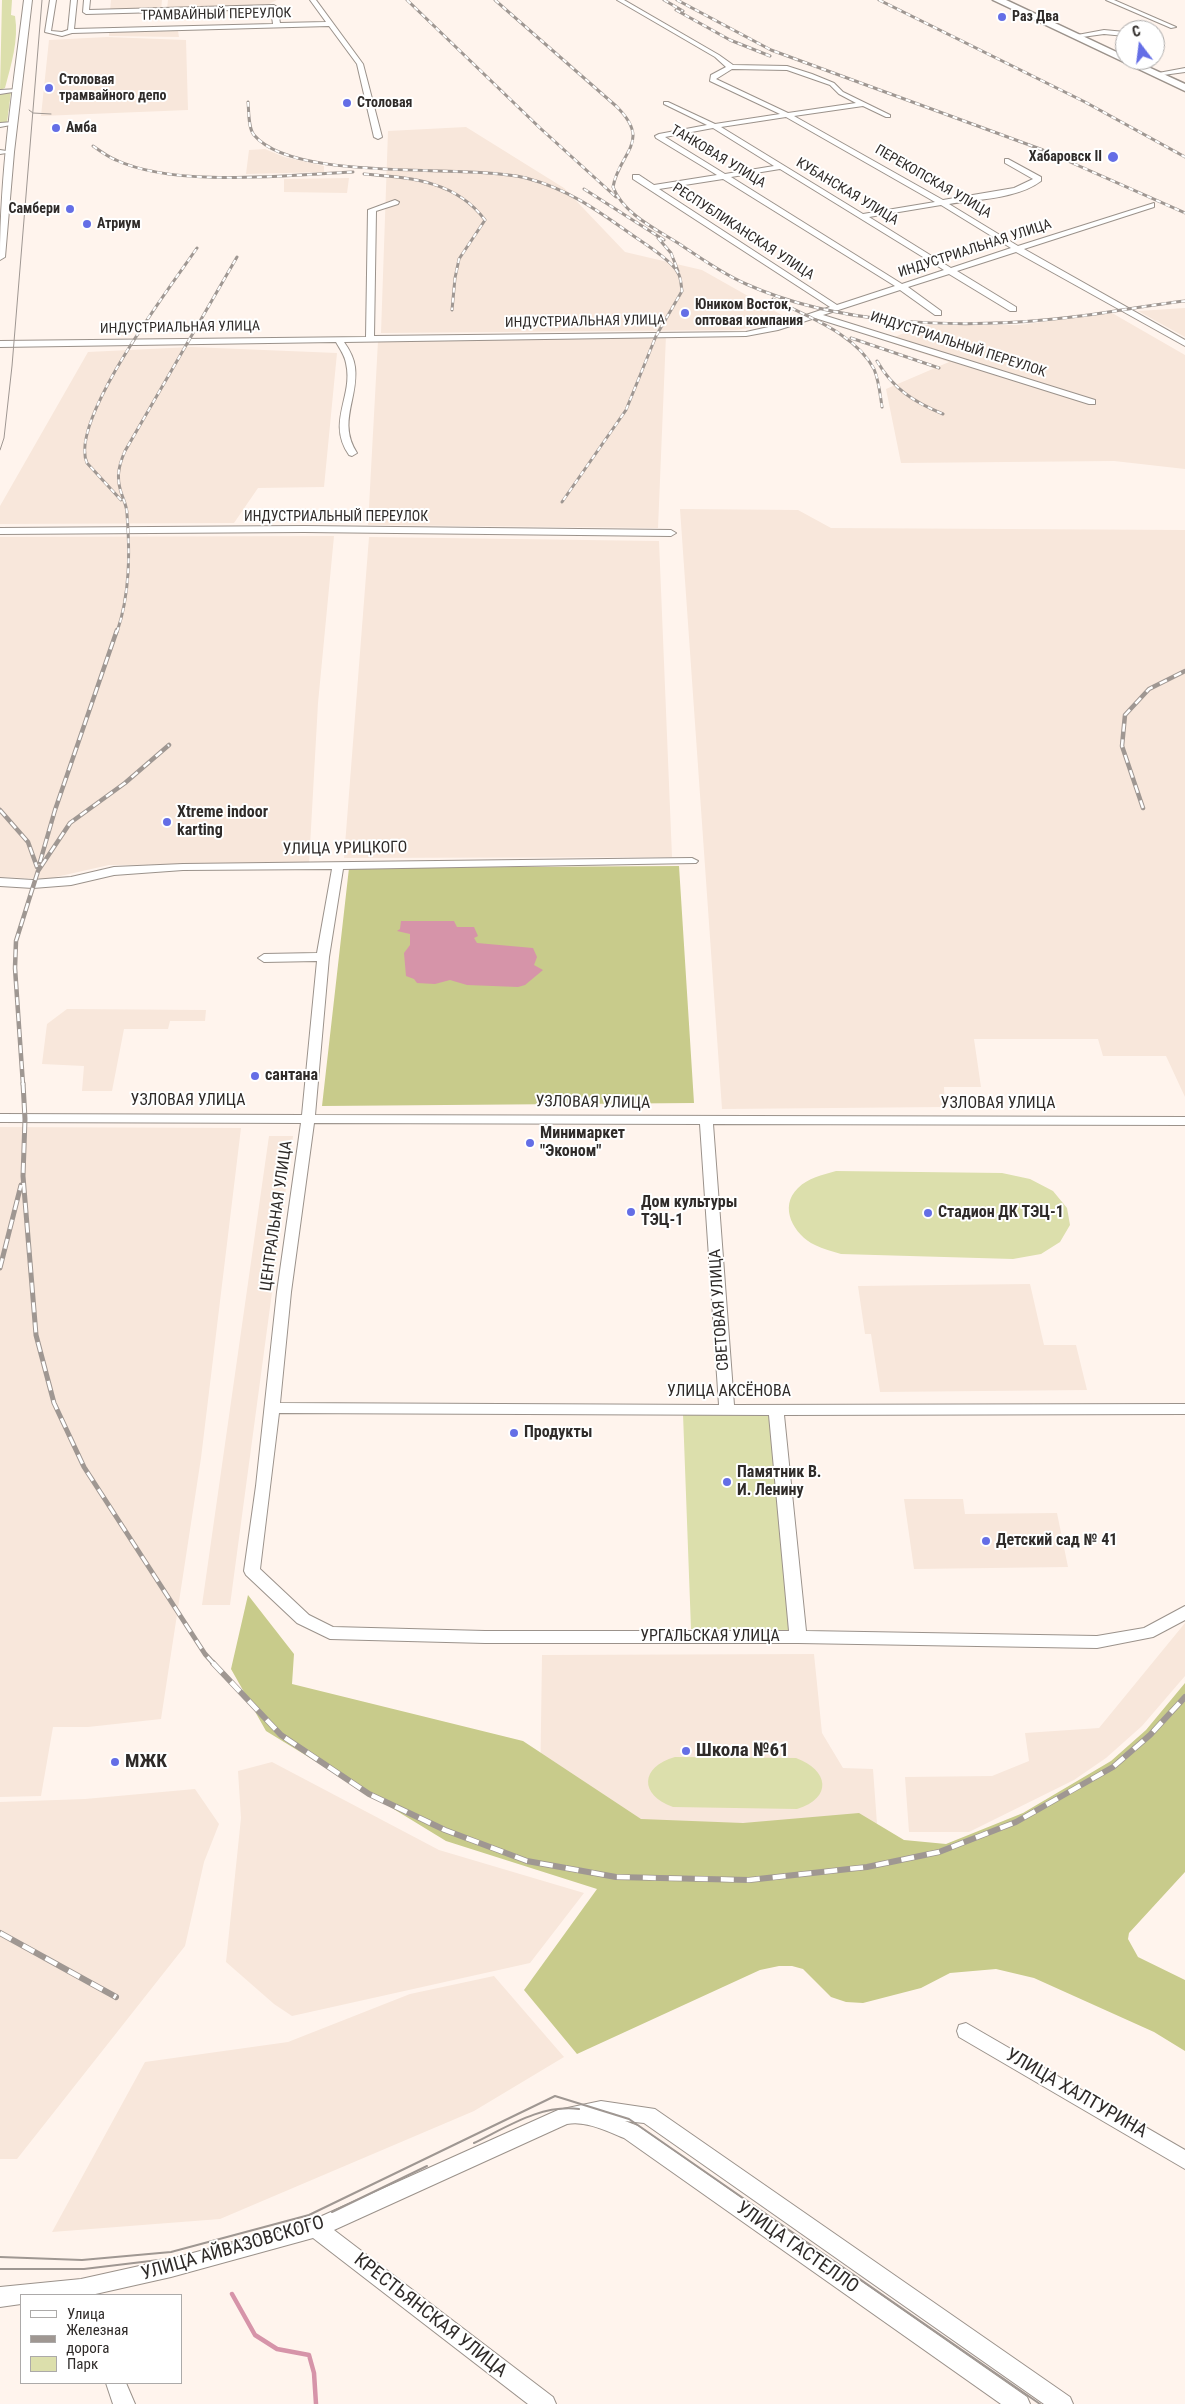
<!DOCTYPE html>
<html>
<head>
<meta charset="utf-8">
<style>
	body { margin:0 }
	#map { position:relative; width:1185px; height:2404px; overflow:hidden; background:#fff4ed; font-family:"Roboto Condensed",sans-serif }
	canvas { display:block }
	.legend { position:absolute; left:20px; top:2294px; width:162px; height:90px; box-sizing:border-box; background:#fff; border:1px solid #acaaa9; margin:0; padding:6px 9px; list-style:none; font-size:15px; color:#2f2b29 }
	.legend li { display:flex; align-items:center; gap:10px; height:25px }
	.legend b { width:25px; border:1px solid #acaaa9 }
	.north { position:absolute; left:1115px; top:20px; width:50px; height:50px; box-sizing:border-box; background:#fff; border:1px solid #acaaa9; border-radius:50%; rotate:345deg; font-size:14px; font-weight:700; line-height:20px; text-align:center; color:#2f2b29 }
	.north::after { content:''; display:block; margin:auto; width:18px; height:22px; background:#646ee6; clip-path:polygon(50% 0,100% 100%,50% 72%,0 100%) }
</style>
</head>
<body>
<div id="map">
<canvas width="1185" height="2404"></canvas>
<ul class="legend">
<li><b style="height:6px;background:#fff"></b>Улица</li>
<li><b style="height:6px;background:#9f9792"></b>Железная дорога</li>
<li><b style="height:14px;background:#dcdfac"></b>Парк</li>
</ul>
<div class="north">С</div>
</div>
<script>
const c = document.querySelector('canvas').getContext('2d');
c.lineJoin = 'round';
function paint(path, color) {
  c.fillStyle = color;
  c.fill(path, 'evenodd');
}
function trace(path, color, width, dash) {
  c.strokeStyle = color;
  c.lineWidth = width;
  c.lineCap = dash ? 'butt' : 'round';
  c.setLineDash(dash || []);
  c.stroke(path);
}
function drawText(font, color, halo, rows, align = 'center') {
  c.font = font + ' "Roboto Condensed",sans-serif';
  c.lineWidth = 4;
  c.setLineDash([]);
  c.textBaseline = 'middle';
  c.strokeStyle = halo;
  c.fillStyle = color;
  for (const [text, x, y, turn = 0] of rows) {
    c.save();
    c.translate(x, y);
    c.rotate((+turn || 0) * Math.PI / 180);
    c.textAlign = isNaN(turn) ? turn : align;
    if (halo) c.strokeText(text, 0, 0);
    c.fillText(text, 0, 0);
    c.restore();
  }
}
paint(new Path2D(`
	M111,0H162L161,10L110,11Z
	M168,0H277L263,7L167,9Z
	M178,31L179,37L109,36V32Z
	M107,37L186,40L188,110L41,116L49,40Z
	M466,127L564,188L625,252L702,270L787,318L761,326L736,330L381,333L388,131Z
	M265,149L284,157L324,166V172L246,174L249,150Z
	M349,178L347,193L284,192V179Z
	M1185,308V337L1138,311Z
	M1112,313L1185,355V469L1114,461L901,463L886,389L949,362L885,341L923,325H1019Z
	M666,335L658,528L368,525L378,341Z
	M191,347L337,353L324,487L258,488L234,523L0,524V506L88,352Z
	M680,509L798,510L831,528L1185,530V1097L1166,1056H1103L1098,1039H974L981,1087H944L945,1107L722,1109Z
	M334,536L318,703L309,864L109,865L47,879L0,877V537Z
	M369,537L659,541L672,857L344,858Z
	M67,1009L206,1010L205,1021H170L168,1029H124L112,1091H82L84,1066L42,1064L47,1024Z
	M0,1127L241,1128L201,1458L161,1719L88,1727H53L41,1796L0,1797Z
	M269,1136H293L230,1605H202Z
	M1030,1284L1044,1345H1076L1087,1390L880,1392L871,1334H865L858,1286Z
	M904,1499H963L965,1514L1057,1513L1068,1567L914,1569Z
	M1185,1623V1676L1142,1726L1106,1758L1074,1780L969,1832H909L905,1777L992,1776L1029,1761L1025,1733L1099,1728Z
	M814,1654L822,1733L843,1768L873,1769L878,1838L636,1841L540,1795L542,1655Z
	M272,1762L439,1850L584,1893L530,1963L292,2016L274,2004L226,1962L241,1818L238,1771Z
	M195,1789L219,1824L204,1862L185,1946L17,2159H0V1802L85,1799Z
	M494,1976L564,2057L474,2111L220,2219L52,2232L145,2062L288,2042L410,1994Z`), '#f8e7db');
paint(new Path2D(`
	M2,0H12L11,15L15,16C19,40 11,65 5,88L0,90Z
	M0,92H11L7,122L0,124Z
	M836,1171L1002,1173L1030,1179L1053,1191L1067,1208L1070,1225L1060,1242L1041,1254L1013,1259L841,1254C832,1251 823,1249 815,1245C794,1235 778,1207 798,1188C808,1178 822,1175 836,1171Z
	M683,1414L771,1415L789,1630L691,1629Z
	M675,1757L796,1758C829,1770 833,1798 797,1809L673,1807C639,1795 640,1767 675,1757Z`), '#dcdfac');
paint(new Path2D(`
	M679,866L694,1103L322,1106L349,868Z
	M248,1595L294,1654L292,1684L523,1741L641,1819L743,1823L859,1813L904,1840L946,1844L1023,1813L1111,1761L1146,1730L1185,1683V1872L1129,1933L1128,1939L1138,1957L1185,1980V2051L1154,2032L1034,1978L996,1969L950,1973L921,1988L863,2003L846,2002L831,1997L803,1969L792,1966H779L760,1970L577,2054L524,1990L597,1889L446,1841L266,1731L231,1669Z`), '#c8cb8b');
paint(new Path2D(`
	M401,921H454L457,927H474L478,936L474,938L477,943L533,948L537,957L534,965L543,970L525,985L518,987L467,985L450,980L435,984L417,983L414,979L406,976L404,953L410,945V934L397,931L400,929Z`), '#d694a9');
trace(new Path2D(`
	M232,2294L255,2335L277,2349L309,2355L314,2373L316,2404`), '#d694a9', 4.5);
const minor = new Path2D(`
	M50,0H56L51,31L62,32L68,30L71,0H77L74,29L273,24L271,9L86,14L83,12L84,0H90L89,10L274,5L277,7L280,23L326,22L310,0H316L363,64L382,137L378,139L374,137L357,64L329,26L72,33L62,36L45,32Z
	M617,0H624L719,55L733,65L787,66L812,74L834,83L843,92L890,115V117H886L863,106L794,116L943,200L1014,188L1033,179L1005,163V159H1008L1041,177V181C1017,199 978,199 949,204L1018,246L1154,203V207L1024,249L1185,340V346L1016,252L957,271L1016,307V311H1010L949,274L908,287L941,311V315H935L900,290L823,315L1095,400V404H1089L815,318L778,330L746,336L344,342C349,349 354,358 355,367C359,398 337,422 357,453L352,456L349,455C326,421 354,397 346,363C345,356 340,349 336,342L0,347V341L366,337L368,210L395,200L399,202L398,204L376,211L374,336L746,332L773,326L830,307L633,179V175H639L654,185L717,175L656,138L655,136L659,134L707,125L664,104V102H668L715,124L780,114L710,81L711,75L726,67L715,57ZM732,69L787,70L830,85L839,94L856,103L788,113L716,79ZM786,117L935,202L863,214L721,127ZM713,128L774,166L725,174L665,137ZM780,169L944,270L902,284L731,177ZM723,179L895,286L837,305L659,189ZM941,205L1011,248L951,268L869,217Z
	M1106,0H1114L1176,27L1171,28Z
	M1104,30L1125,32V36L1104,34L1075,38L1072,36Z
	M1185,68V72L1156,76L1153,74Z
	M19,89V91L0,94V90Z
	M0,123L13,122L16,124L0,127Z
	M0,150L13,152L0,154Z
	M304,526L671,530L676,533L671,536L304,532L0,534V528Z
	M692,858L698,861L696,863L343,869L329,957L315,1115L1185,1117V1125L713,1124L734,1405L1185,1404V1414L784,1415L806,1631L1097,1636L1144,1628L1185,1606V1620L1153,1637L1097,1648L798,1643H485L330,1639L297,1623L246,1575L244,1571L256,1486L277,1292L301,1123L0,1122V1114L302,1115L317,961L264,962L258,958L264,954L317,953L332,869L183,870L114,875L71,885L33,888L0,886V878L33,880L71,877L114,867L183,864ZM314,1123L700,1124L719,1405L280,1403L291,1292ZM279,1413L769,1415L789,1631H485L333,1627L309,1615L260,1569Z
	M966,2023L1185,2150V2169L959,2037L957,2031L959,2025Z
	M601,2101L655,2109L1070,2397L1073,2404H1044L644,2123L625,2121L638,2126L1027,2397L1030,2404H1001L624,2138C607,2131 585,2120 567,2124L334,2230L553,2397L556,2404H528L313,2238L171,2277L91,2295H21V2304L0,2307V2287L81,2279L171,2259L313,2220L558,2110Z
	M106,2383H126L135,2404H113Z`);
const major = new Path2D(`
	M24,0H32L14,152L5,257L0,260C0,171 13,88 24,0Z`);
const highway = new Path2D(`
	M993,0H1006L1125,56V60H1133L1185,84V91Z`);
trace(minor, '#9b928b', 2);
trace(major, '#9b928b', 2);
trace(highway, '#9b928b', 3);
paint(minor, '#fff');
paint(major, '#fff');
paint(highway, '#fff');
trace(new Path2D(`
	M29,110L33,113L51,114
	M0,450L4,438L12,366L42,0`), '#9f9792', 1);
trace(new Path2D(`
	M474,2143C507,2127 541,2104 579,2109
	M332,2212L427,2166
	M203,2251L300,2226L316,2219
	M0,2257L82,2260L171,2252L309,2215L555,2096L629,2119L1040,2404
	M0,2269H84L167,2259`), '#9f9792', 2);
const railFar3 = new Path2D(`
	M407,0L540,128L616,197
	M495,0L616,106C653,142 619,152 613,187C624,215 658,230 681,245C702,259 723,274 746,284C837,325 956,329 1054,319C1098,315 1141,306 1185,301
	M664,0L683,11
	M677,0L771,50L1043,150L1185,213
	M879,0L1085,102L1185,157
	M676,10L730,40L770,56
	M248,102C249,111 248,128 254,135C294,183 462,163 526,178C567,189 594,208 628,232C640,241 672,260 678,273C681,277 681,285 682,291L656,336L626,410L562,502
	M93,146C100,151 108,157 116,160C176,188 287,175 353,172
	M364,174C410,178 455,180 485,220L459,259L455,278L452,310
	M584,189L664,240
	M658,238L671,253L678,271
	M773,299C807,317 855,333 874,369C879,381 880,394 882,407
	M851,338L939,368
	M877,361C893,389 914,402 943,414
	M121,500L87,463C68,421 171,286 197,248
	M117,632C130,594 130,553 127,514C127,507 124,501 122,495C116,479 118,467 125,451L237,257`);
const railFar2 = new Path2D(`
	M1143,808L1122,746L1125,715L1149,689L1185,671
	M0,810L28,842L37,867
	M40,862L55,810L117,630
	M23,1085L15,968L16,941L38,871L70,823L125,783L169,745`);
const railFar1 = new Path2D(`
	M23,1083L25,1119L23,1176L36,1335L54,1403L84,1467L205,1654L214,1664
	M0,1268L21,1185`);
const rail = new Path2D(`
	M213,1663L281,1735L369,1794L445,1830L527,1861L616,1877L749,1880L867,1867L939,1852L1016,1822L1113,1767L1150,1735L1185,1697
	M0,1933L116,1997`);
trace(railFar3, '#9f9792', 3);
trace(railFar2, '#9f9792', 4.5);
trace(railFar1, '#9f9792', 5);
trace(rail, '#9f9792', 6);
trace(railFar3, '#fff', 2, [5]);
trace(railFar2, '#fff', 2.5, [8]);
trace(railFar1, '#fff', 3, [10]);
trace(rail, '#fff', 4.5, [13]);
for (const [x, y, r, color] of [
	[1002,17,5,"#646ee6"],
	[49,88,5,"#646ee6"],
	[347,103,5,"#646ee6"],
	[56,128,5,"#646ee6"],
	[1113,157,6,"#646ee6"],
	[70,209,5,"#646ee6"],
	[87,224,5,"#646ee6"],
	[685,313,5,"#646ee6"],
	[167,822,5,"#646ee6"],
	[255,1076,5,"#646ee6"],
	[530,1143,5,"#646ee6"],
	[631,1212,5,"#646ee6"],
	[928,1213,5,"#646ee6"],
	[514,1433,5,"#646ee6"],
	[727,1482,5,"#646ee6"],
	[986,1541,5,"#646ee6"],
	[686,1751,5,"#646ee6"],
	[115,1762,5,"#646ee6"]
]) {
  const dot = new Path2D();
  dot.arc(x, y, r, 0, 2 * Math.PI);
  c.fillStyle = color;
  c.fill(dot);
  trace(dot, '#fff', 2);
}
drawText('14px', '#2f2b29', '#fff', [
	["ТРАМВАЙНЫЙ ПЕРЕУЛОК",216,15,-1],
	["ТАНКОВАЯ УЛИЦА",718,157,31],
	["ПЕРЕКОПСКАЯ УЛИЦА",933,182,30],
	["КУБАНСКАЯ УЛИЦА",847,192,31],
	["РЕСПУБЛИКАНСКАЯ УЛИЦА",743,232,33],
	["ИНДУСТРИАЛЬНАЯ УЛИЦА",975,249,-18],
	["ИНДУСТРИАЛЬНАЯ УЛИЦА",585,322,-1],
	["ИНДУСТРИАЛЬНАЯ УЛИЦА",180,328,-1],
	["ИНДУСТРИАЛЬНЫЙ ПЕРЕУЛОК",958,345,18],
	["ИНДУСТРИАЛЬНЫЙ ПЕРЕУЛОК",336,517]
]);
drawText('bold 14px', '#2f2b29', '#fff', [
	["Раз Два",1012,17],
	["Столовая",59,80],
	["трамвайного депо",59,96],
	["Столовая",357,103],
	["Амба",66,128],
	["Хабаровск II",1102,157,"right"],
	["Самбери",60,209,"right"],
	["Атриум",97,224],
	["Юником Восток,",695,305],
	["оптовая компания",695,321]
], 'left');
drawText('bold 16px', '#2f2b29', '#fff', [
	["Xtreme indoor",177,813],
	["karting",177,831],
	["сантана",265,1076],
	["Минимаркет",540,1134],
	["\"Эконом\"",540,1152],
	["Дом культуры",641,1203],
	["ТЭЦ-1",641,1221],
	["Стадион ДК ТЭЦ-1",938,1213],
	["Продукты",524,1433],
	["Памятник В.",737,1473],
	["И. Ленину",737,1491],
	["Детский сад № 41",996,1541]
], 'left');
drawText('16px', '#2f2b29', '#fff', [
	["УЛИЦА УРИЦКОГО",345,849,-1],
	["УЗЛОВАЯ УЛИЦА",188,1101],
	["УЗЛОВАЯ УЛИЦА",593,1103,1],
	["УЗЛОВАЯ УЛИЦА",998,1104],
	["ЦЕНТРАЛЬНАЯ УЛИЦА",277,1216,-82],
	["СВЕТОВАЯ УЛИЦА",720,1310,-94],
	["УЛИЦА АКСЁНОВА",729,1392],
	["УРГАЛЬСКАЯ УЛИЦА",710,1637]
]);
drawText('bold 19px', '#2f2b29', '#fff', [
	["Школа №61",696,1751],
	["МЖК",125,1762]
], 'left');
drawText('19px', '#2f2b29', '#fff', [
	["УЛИЦА ХАЛТУРИНА",1076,2094,30],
	["УЛИЦА ГАСТЕЛЛО",797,2248,35],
	["УЛИЦА АЙВАЗОВСКОГО",233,2249,-16],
	["КРЕСТЬЯНСКАЯ УЛИЦА",430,2316,38]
]);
</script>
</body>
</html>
